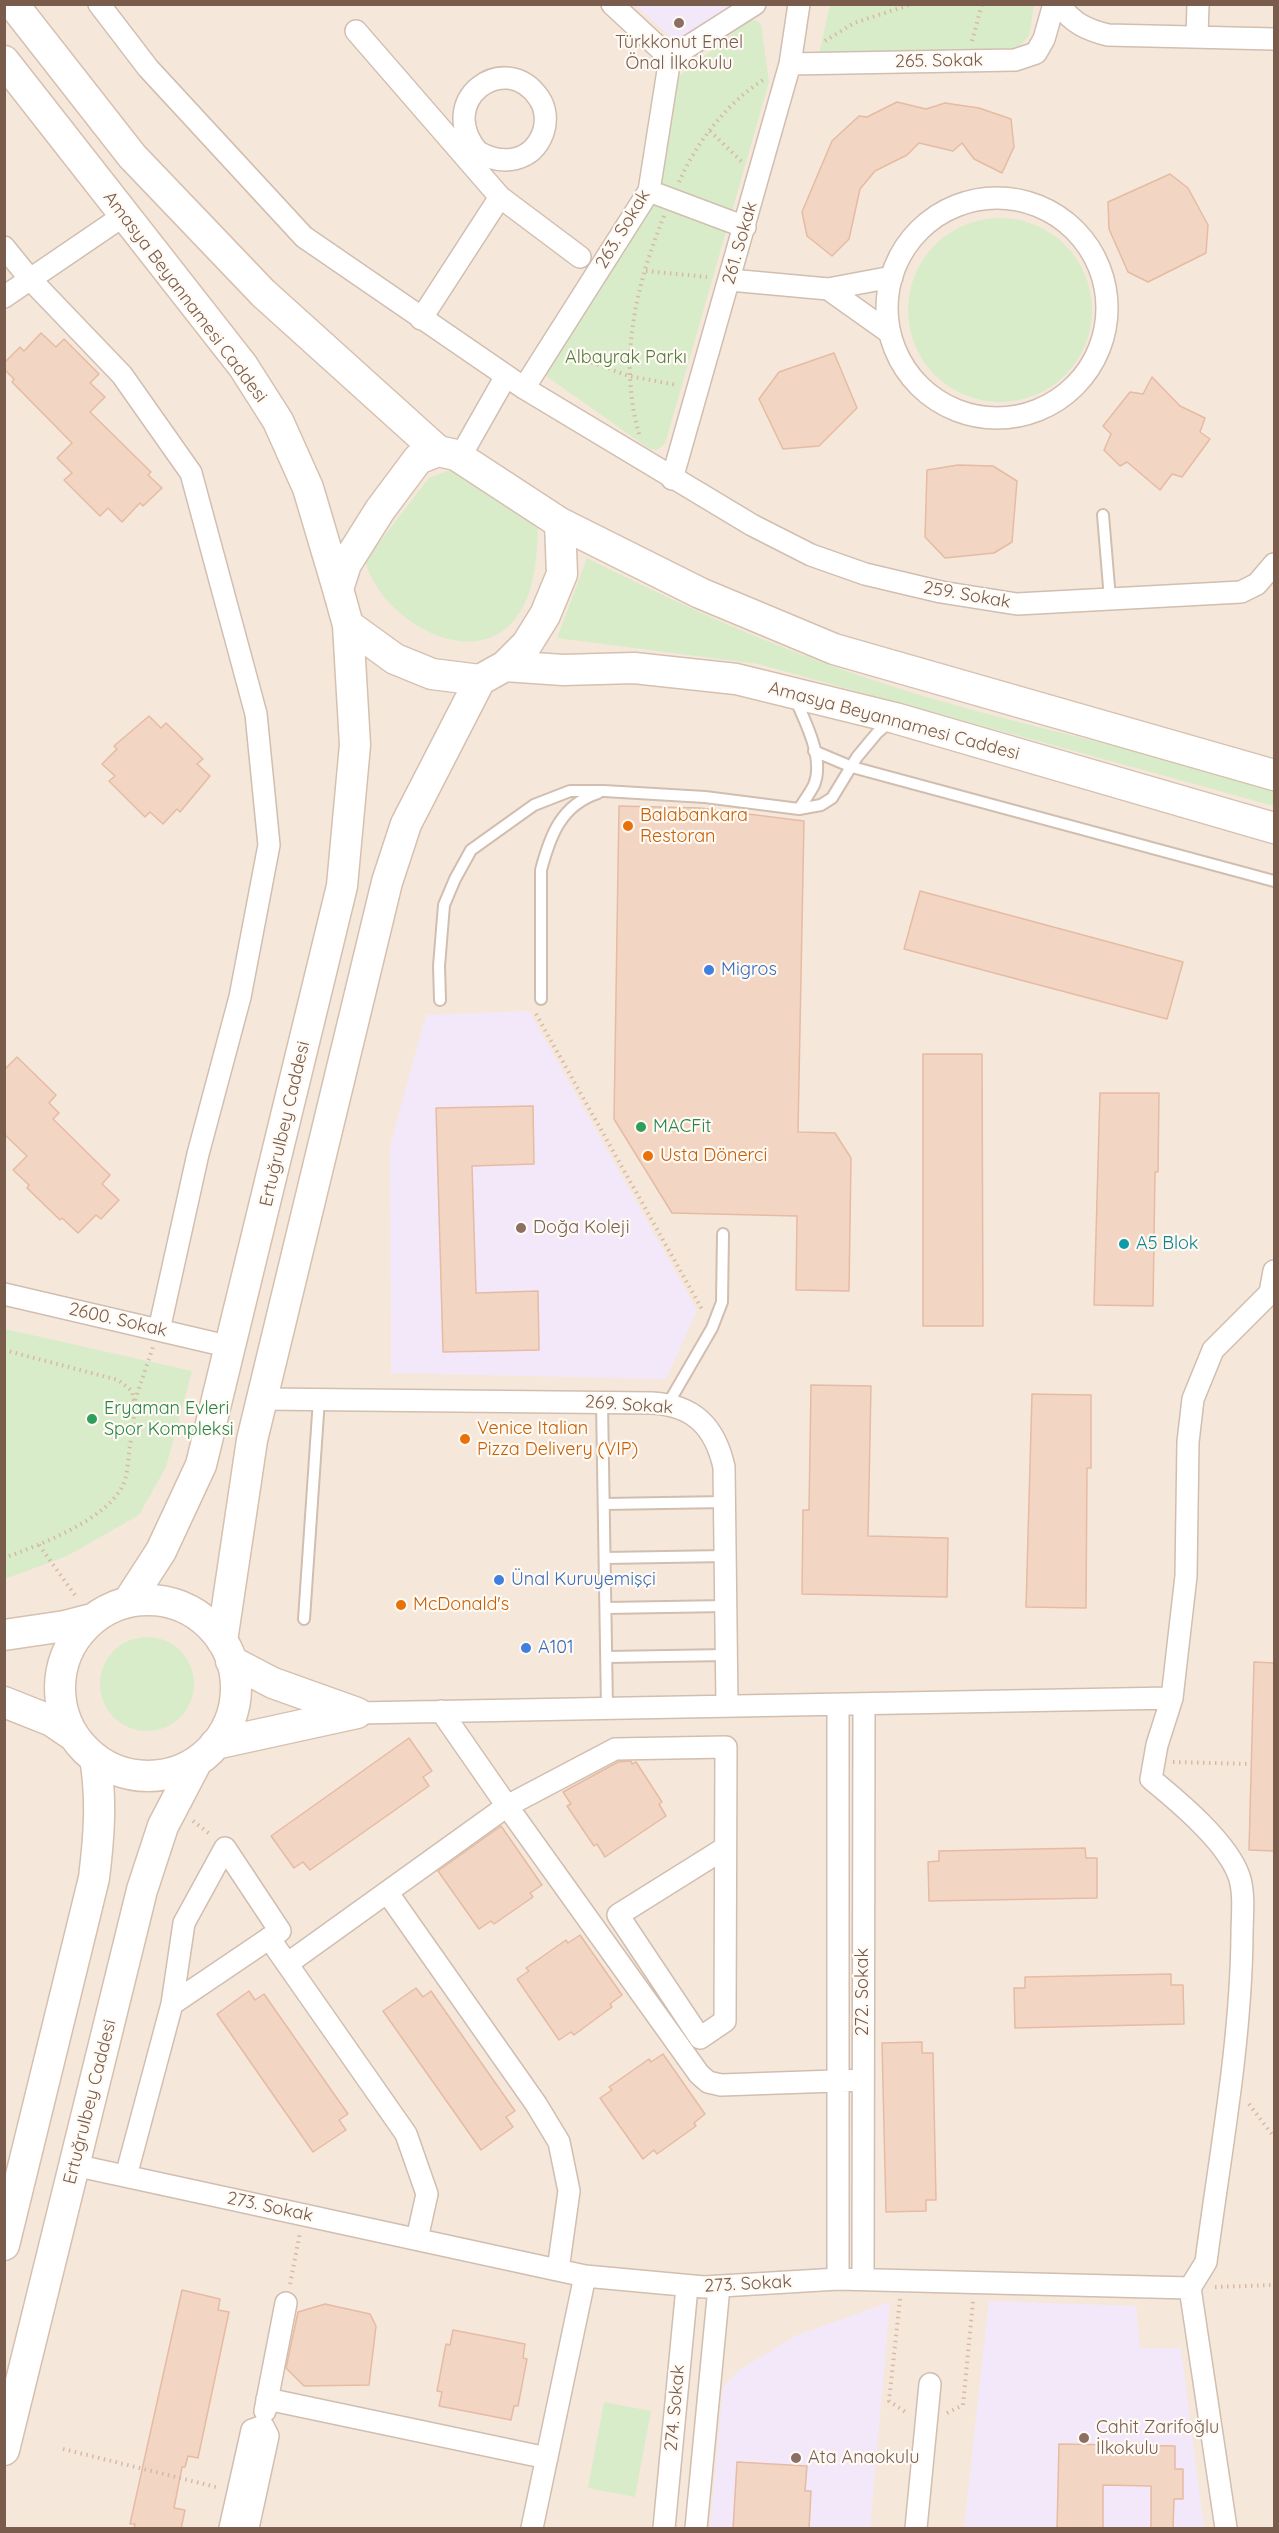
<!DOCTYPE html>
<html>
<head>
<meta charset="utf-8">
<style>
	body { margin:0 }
	#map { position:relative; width:1279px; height:2533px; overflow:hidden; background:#fdf6ec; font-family:Quicksand,sans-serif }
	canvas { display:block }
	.frame { position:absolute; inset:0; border:6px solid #7a5c4d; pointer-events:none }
</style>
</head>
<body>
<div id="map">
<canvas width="1279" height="2533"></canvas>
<div class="frame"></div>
</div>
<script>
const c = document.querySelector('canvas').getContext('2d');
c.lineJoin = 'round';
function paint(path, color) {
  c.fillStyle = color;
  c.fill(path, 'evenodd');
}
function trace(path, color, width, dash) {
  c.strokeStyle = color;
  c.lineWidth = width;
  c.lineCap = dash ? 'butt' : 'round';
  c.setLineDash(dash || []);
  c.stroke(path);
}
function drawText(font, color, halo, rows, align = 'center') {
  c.font = font + ' Quicksand,sans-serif';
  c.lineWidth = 4.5;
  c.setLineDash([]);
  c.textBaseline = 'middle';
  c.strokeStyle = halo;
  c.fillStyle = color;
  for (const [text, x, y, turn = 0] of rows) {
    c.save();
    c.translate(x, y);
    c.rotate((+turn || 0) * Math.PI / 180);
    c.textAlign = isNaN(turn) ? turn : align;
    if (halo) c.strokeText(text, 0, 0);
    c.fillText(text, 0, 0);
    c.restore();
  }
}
paint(new Path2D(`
	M5,5H1274V2528H5Z`), '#f5e8da');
paint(new Path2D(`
	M635,5H730L676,42Z
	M529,1011L697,1310L666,1379L391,1373L390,1146L426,1015Z
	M989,2301L1136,2306L1140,2348H1181L1204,2528H964Z
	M890,2302L870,2528H710L723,2387L738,2371L795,2336Z`), '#f3e8fa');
paint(new Path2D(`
	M830,5H1034L1029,36L1017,48L819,54Z
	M755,20L761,24L769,82L665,444L657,450L648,448L542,373L648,215L662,180L677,78L748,21Z
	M908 310a92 92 0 1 1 184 0a92 92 0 1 1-184 0Z
	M447,471H457L538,526C537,554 536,582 523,607C483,681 381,622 365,561L429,478Z
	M587,558C665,597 742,633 824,663C969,717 1126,745 1274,787V806L758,664L557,638Z
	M5,1329L192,1371L166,1467L139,1515L67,1556L5,1579Z
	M100 1684a47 47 0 1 1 94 0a47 47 0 1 1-94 0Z
	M604,2402L651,2411L635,2497L588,2488Z`), '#d8ecc9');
const building = new Path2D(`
	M897,102L926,109L945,103L979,108L1011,119L1014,147L1002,173L974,159L962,143L953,151L919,143L907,155L875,171L860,189L849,239L832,256L807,236L802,212L818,174L832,141L859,116L867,117Z
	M1170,174L1188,188L1208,225L1206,253L1148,282L1128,272L1109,229L1108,202Z
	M41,333L56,347L64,339L99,374L90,383L105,397L90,412L151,472L148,475L162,488L143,506L140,503L122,522L108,508L100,516L64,480L72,473L57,458L72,443L12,382L14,379L4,369V363L20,347L24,351Z
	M834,353L857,408L819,446L783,449L759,399L779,372Z
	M1152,377L1180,406L1205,418L1200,432L1210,439L1182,477L1172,474L1160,490L1127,462L1120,466L1104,450L1111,434L1103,426L1130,392L1143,394Z
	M958,465L993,466L1017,481L1012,542L994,553L945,558L925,537L927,470Z
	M149,716L161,728L166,723L203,759L197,764L210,776L180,812L177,809L163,824L150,812L145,817L109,781L115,776L102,764L117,749L114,746Z
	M619,806L700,808L804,821L798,1132L835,1133L851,1158L849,1291L796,1290L797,1216L672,1213L614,1119Z
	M920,891L1183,962L1167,1019L904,949Z
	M923,1054H982L983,1326H923Z
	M17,1057L56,1095L49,1103L59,1113L53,1119L110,1175L102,1184L119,1200L101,1219L96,1215L78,1233L62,1218L60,1220L27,1188L29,1185L13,1170L27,1156L4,1134V1070Z
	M1100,1093H1159L1158,1172H1155L1153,1306L1094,1305Z
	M533,1106L534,1164L472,1166L476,1293L538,1291L539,1350L443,1352L436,1108Z
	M811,1385L871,1386L868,1536L948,1538L947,1597L802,1594L803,1510H809Z
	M1032,1394L1091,1395V1468H1087L1086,1608L1026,1607Z
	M1254,1662L1275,1663V1851L1249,1850Z
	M409,1738L432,1771L423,1777L429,1786L310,1870L303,1862L294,1868L271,1836Z
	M631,1761L632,1764L636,1762L662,1802L659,1804L666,1816L605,1857L597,1844L594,1846L567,1806L571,1804L563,1792L618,1762Z
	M501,1826L542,1885L530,1893L533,1897L494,1924L491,1921L479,1929L438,1871Z
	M1085,1848L1086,1858H1097V1898L929,1901L928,1862L939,1861V1851Z
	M580,1935L622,1995L610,2004L612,2007L574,2035L571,2032L559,2040L517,1979L529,1971L526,1968L566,1940L568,1943Z
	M1171,1974V1985H1183L1184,2024L1015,2028L1014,1988H1025V1977Z
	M416,1988L423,1997L431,1991L515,2111L506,2117L513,2127L481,2150L383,2011Z
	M249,1991L255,2000L264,1994L348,2114L339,2120L346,2130L313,2152L217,2014Z
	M922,2042V2053H933L936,2200H926V2211L886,2212L882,2043Z
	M663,2054L705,2114L694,2123L696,2126L657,2154L654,2150L643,2159L600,2098L612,2090L609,2087L649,2059L651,2062Z
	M182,2290L220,2299L218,2310L229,2312L198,2458L188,2456L185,2467H182L174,2508L185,2510L181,2529H134L135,2524H130Z
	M325,2304L370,2314L376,2326L369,2385L304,2386L286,2368L298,2312Z
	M453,2330L525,2344L523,2358L527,2359L518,2406H514L511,2420L439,2406L442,2392L437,2391L446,2344L450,2345Z
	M1059,2444L1175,2446V2469H1183V2499H1174L1173,2529H1151V2486L1103,2485V2529H1057Z
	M737,2462L807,2466L805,2491H811L809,2529H733Z`);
paint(building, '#f3d5c3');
trace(building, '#e6bba3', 1.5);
const lane = new Path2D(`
	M1103,515L1110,599
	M795,698C805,722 825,758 814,785C810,793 804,801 799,809
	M814,751L852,767L1274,881
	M541,999V870C550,836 561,805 598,793
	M440,1000L439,966L444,905L455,879L471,850L534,805L570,791H604L705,797L799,809L821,805L832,798L857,757L877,733L891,721
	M602,1402L607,1708
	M668,1404L712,1328L722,1302L723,1234
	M604,1504L725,1502
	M605,1558L725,1556
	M606,1608L726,1606
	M304,1619L319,1399
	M607,1657L727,1655`);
const street = new Path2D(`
	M99,4L148,68L304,237L524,388L752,525L811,555L865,574L941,592L1017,604L1241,592L1257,584L1274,564
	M1059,4C1072,23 1087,30 1108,35L1274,39
	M356,31L500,197L580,257
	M1197,37L1198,4
	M670,58L755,4
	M790,64L1015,60L1036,53L1044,39L1054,4
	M472,159L478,152C434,101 505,48 539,98C546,108 547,122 543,133C532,162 503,166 478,152
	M649,191L745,227
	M887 308a110 110 0 1 1 220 0a110 110 0 1 1-220 0Z
	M4,247L30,279L122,375L191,473L256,714L269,845L240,997L198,1154L159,1330
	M730,280L828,289L892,277
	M828,289L890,333
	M4,297L123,216
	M421,319L500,197
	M524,388L649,191L670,58L612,4
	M460,457L506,376
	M672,479L790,64L799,4
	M4,1294L231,1347
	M262,1399L652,1403C694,1405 715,1427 724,1467L727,1705
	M441,1711L507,1806L615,1749L726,1747L725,2021L700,2038L618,1915L725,1848
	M357,1713L1172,1698
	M387,1892L536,2104L559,2142L569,2191L558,2270
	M269,1938L406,2134L427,2194L417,2239
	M287,1964L507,1806L699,2074L708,2082L721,2085L863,2080
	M74,2165L585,2276L704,2287L838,2279L1190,2288L1226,2528
	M126,2176L172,2004L280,1931L225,1848L184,1923L172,2004
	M838,2279V1705
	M863,2279L864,1704
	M1190,2288L1206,2262C1220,2154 1241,2044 1242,1935C1242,1916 1245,1894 1239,1876C1227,1842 1179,1802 1151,1779L1157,1745L1172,1698L1186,1576L1188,1442L1193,1399L1213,1350L1270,1293L1274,1271
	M267,2399L547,2458
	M265,2411L286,2303
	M230,2528L252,2430L263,2426L268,2436L248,2528
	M532,2528L585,2276
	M664,2528L687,2287
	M696,2528L719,2287
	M916,2528L930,2384`);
const secondary = new Path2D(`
	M13,4L132,156L263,293L438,451
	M4,61L243,366L278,421L308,488L338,589
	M438,451L456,455L560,523L562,574L545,615L527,644L505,666L480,680L432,674L395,659L348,625L338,589L346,564L380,510L418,459Z
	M560,523L700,593L834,649L1274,775
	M505,666L563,670L634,668L736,679L895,718L1274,828
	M60 1688a88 88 0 1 1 176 0a88 88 0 1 1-176 0Z
	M128,1602L161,1551L201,1465L342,886L355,745L348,625
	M4,1635L65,1626L92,1619
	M222,1641L252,1440L387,882L406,824L480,680
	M4,1702L52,1721L74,1736
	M215,1744L357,1713L273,1683L231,1661
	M4,2245L94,1878C99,1837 102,1799 95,1758
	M4,2450L142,1890L163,1826L197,1761`);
trace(lane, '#d1beb0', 14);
trace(street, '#d1beb0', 24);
trace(secondary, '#d6c0b0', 33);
trace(new Path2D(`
	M825,41L854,23L912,4
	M972,41L982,4
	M710,131L742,162
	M679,182C696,143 727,103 763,80
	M646,271L707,277
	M569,354L629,376L677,385
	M639,434C618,360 636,285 664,216
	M536,1014L703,1311
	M4,1350L118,1380L132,1391C136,1410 133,1426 130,1446C128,1458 128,1476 122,1487C104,1521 39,1545 4,1558
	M135,1400L153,1347
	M39,1545L77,1598
	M1173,1762L1251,1764
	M193,1821L211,1835
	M1249,2104L1274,2137
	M290,2284L300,2233
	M1215,2287L1274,2285
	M900,2299L889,2401L907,2413
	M947,2413L963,2405L973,2301
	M63,2449L220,2488`), '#d9b8a5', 4, [1.5, 4.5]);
trace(lane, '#fff', 10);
trace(street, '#fff', 21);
trace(secondary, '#fff', 30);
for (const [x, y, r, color] of [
	[679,23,6,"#8d6e63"],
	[628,826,6,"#e8710a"],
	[709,970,6,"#3f7fe0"],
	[641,1127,6,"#2e9e5b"],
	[648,1156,6,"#e8710a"],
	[521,1228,6,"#8d6e63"],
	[1124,1244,6,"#0f9aa8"],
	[92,1419,6,"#2e9e5b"],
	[465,1439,6,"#e8710a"],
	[499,1580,6,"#3f7fe0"],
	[401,1605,6,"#e8710a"],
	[526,1648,6,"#3f7fe0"],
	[1084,2438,6,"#8d6e63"],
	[796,2458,6,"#8d6e63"]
]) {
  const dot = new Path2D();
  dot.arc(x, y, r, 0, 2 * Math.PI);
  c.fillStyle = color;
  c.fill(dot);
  trace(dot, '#fffaf3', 2);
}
drawText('18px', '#785e54', '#fffaf3', [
	["Türkkonut Emel",679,43,"center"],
	["Önal İlkokulu",679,64,"center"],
	["Doğa Koleji",533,1228],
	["Cahit Zarifoğlu",1096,2428],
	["İlkokulu",1096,2449],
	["Ata Anaokulu",808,2458]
], 'left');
drawText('18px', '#7a5c4d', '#fffaf3', [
	["265. Sokak",939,61,-1],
	["263. Sokak",623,229,-59],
	["261. Sokak",740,243,-74],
	["Amasya Beyannamesi Caddesi",185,297,53],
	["259. Sokak",967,595,10],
	["Amasya Beyannamesi Caddesi",894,721,15],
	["Ertuğrulbey Caddesi",285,1124,-77],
	["2600. Sokak",118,1320,13],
	["269. Sokak",629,1405,4],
	["272. Sokak",863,1992,-90],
	["Ertuğrulbey Caddesi",90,2102,-76],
	["273. Sokak",270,2207,12],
	["273. Sokak",748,2284,-3],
	["274. Sokak",675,2408,-85]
]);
drawText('18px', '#537a41', '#fffaf3', [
	["Albayrak Parkı",626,358]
]);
drawText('18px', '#c56008', '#fffaf3', [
	["Balabankara",640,816],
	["Restoran",640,837],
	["Usta Dönerci",660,1156],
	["Venice Italian",477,1429],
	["Pizza Delivery (VIP)",477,1450],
	["McDonald's",413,1605]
], 'left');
drawText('18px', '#366cbe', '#fffaf3', [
	["Migros",721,970],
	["Ünal Kuruyemişçi",511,1580],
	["A101",538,1648]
], 'left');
drawText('18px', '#27864d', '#fffaf3', [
	["MACFit",653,1127],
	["Eryaman Evleri",104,1409],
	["Spor Kompleksi",104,1430]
], 'left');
drawText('18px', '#0d838f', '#fffaf3', [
	["A5 Blok",1136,1244]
], 'left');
</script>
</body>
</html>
